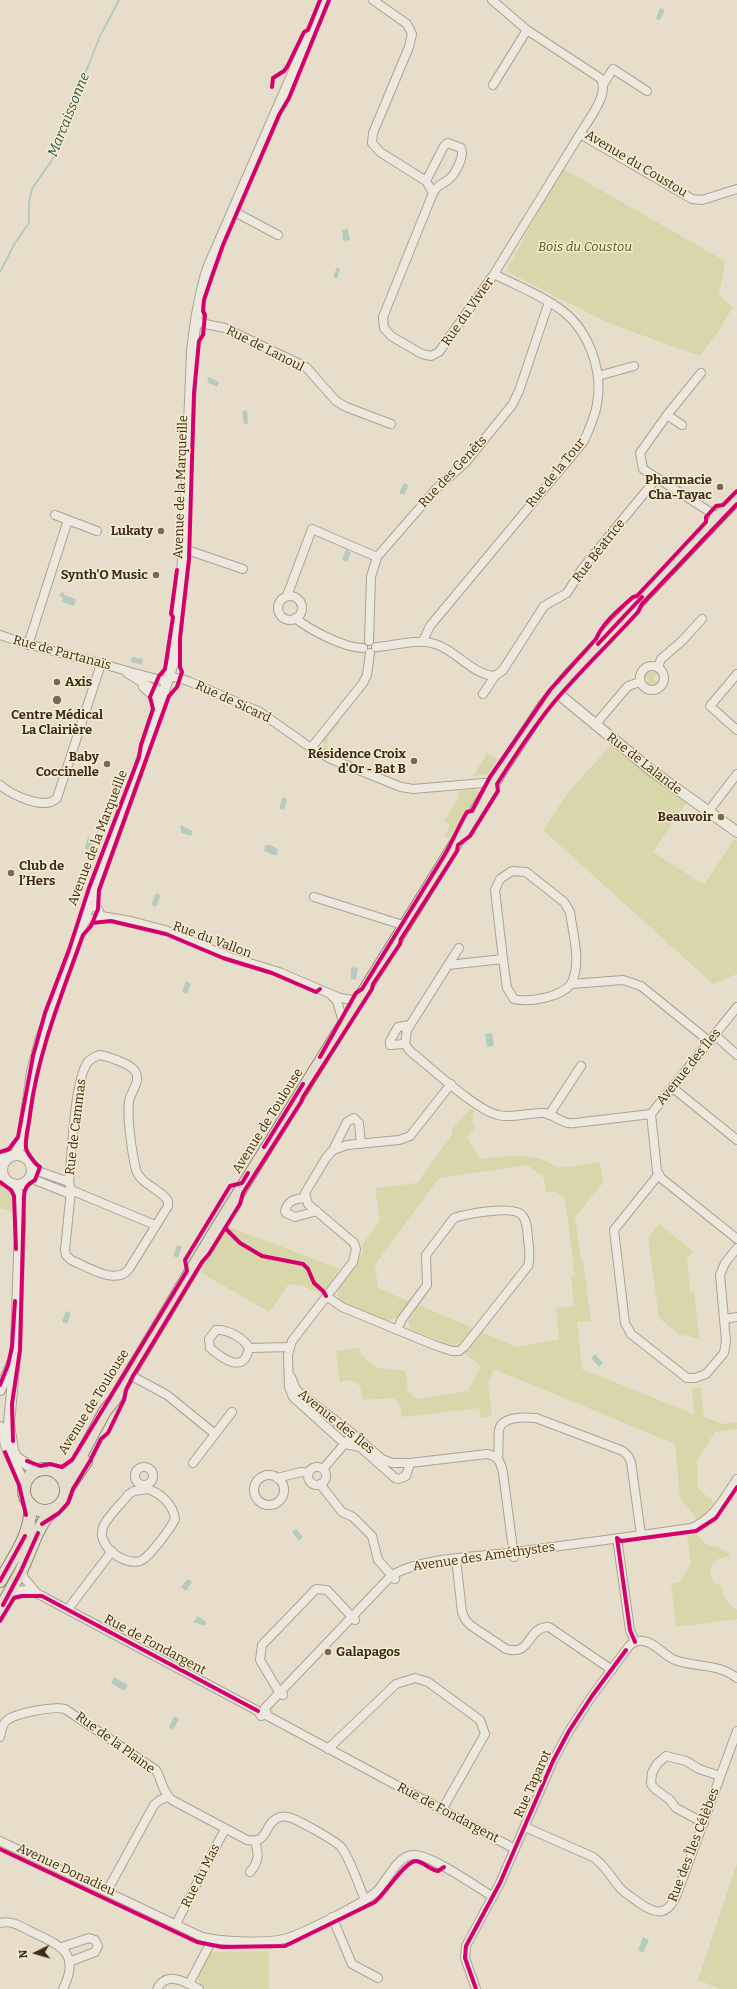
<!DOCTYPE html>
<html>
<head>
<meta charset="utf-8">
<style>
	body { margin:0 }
	#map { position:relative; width:737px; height:1989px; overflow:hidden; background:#e6deca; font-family:Bitter,serif }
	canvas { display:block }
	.north { position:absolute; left:16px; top:1933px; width:40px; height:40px; -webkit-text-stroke:3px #f9ecce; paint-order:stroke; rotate:265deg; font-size:11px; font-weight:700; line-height:16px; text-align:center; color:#3a2a1b }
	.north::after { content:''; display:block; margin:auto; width:14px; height:18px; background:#3a2a1b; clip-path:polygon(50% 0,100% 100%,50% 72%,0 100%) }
</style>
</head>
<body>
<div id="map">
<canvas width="737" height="1989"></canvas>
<div class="north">N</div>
</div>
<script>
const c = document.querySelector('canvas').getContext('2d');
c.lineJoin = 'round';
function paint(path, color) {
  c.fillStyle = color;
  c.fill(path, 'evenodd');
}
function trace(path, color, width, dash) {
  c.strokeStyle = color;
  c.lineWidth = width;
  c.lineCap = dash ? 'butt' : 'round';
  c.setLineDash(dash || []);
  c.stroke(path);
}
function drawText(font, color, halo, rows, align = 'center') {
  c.font = font + ' Bitter,serif';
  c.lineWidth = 3;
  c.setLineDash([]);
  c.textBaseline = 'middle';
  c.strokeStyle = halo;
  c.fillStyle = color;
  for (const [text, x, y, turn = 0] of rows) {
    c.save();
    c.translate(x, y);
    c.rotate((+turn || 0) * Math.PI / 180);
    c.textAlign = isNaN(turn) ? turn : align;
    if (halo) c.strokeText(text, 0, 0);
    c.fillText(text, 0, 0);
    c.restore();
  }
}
paint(new Path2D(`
	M562,168L725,261L719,295L733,307L717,333L700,356L608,323L506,271Z
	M651,668L657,671L660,675L655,676V681L661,680L655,687L648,688L643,684L648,682L646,677L641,679C641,672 645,669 651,668Z
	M337,721L341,722C333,731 320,742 332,753L324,749L323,741Z
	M610,746L686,803L653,852L704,885L734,839L737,841V974L713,984L543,830L570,790Z
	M487,753L498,760L488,774L473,776Z
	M476,789L479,793L450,837H445L450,825L444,821L459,797L458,791Z
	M470,1109L474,1110L472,1121L476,1128L467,1138L480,1159C507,1156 534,1151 558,1168L600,1162L603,1183L575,1217L581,1260H583L591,1321L577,1322L582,1369L694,1414L692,1388H701L704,1417L723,1424L737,1422V1429L715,1432L697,1461L698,1489L714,1502L706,1513L697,1519L680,1498L675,1444L494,1369L488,1383L492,1416L481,1418L479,1408L402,1417L400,1405L393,1398L363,1400L360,1386L352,1380L340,1382L336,1351L360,1348L361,1355L378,1368L406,1371L408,1392L418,1399L468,1391L481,1366L465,1354L481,1332L517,1347L559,1339L556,1308L574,1306L571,1277L575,1276L565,1199L555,1191L546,1193L544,1178L528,1165L439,1178L375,1265L378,1288L410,1302L398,1317L388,1321L344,1305L337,1295L338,1286L363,1252L362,1245L380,1220L375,1188L417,1183L451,1136L453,1127Z
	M0,1184L11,1195L13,1212L0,1208Z
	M659,1224L693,1251L687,1260L690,1291H694L699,1339L686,1335L681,1336L659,1318L648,1238Z
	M227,1226L340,1269L322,1294L303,1286L289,1284L269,1312L200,1272Z
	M419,1305L473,1328L461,1342L454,1346L411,1330L408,1321Z
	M696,1534L706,1544L721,1548L731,1555L718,1559L712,1564L710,1574L714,1583L722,1586C723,1598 727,1603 737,1610V1619L676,1627L671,1584L679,1583L691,1564L687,1536Z
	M737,1863V1989H720L698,1980Z
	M269,1951V1989H205C191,1979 204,1964 210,1952Z`), '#d7d7ab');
paint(new Path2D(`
	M660,8L665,10L660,20H658L656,18Z
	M348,229L350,240L343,241L342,230Z
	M337,267L340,269L337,279L333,277Z
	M209,377L219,382L217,387L207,382Z
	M247,410L248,423L244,425L242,411Z
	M404,483L409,485L404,495L399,493Z
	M346,549L351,553L347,562L342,560Z
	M62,592L64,593V595L76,599L74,606L62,602L63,599L59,595Z
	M132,657L143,659L142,665L131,662Z
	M284,797L287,800L284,810L279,809L282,798Z
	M181,825L193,831L191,836L182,833L180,828Z
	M88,837L94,839L90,849L87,850L85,847Z
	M270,845L278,849L277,855H273L264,851L265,846Z
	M156,893L161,895L156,907L151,905Z
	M351,967L358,968L356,980L351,979Z
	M186,981L191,984L187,994L182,992Z
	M492,1033L494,1046L487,1047L485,1034Z
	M177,1245L182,1247L178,1258L173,1256Z
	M66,1311L71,1313L67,1324L62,1322Z
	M595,1354L603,1363L599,1367L591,1358Z
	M296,1529L303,1537L299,1541L292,1532Z
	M188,1579L192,1582L186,1591L181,1587Z
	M198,1616L206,1622L205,1626L193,1622Z
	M114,1677L128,1685L124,1691L111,1683Z
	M174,1716L179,1719L173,1730L169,1727Z
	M643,1937L649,1940L643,1953L638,1950Z`), '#b6cbbe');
trace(new Path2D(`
	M0,272L15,243L29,223V202L32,189L54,157L65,116L85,74L100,36L119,0`), '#b6cbbe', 2);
const minor = new Path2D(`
	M373,0L407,24L412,34L409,47L373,133L372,143L380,152L426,181L433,193L383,317L384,328L391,336L422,354L431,356L439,352L494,274L580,134
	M492,0L527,30L600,78C611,93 588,120 580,134L692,199L702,200L737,189
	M604,83L613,69L647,91
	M493,85L527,30
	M426,181L444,146L448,143L461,148C465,156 455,175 448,180C440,186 439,183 433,193
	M233,211L278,235
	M195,322L225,328L306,367L336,401L346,407L391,424
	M598,376L634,366
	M667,415L701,373
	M682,425L667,415L640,453L643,469L718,517
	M55,515L68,520
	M184,549L243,569
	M287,596L312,529L377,557
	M278 608a12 12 0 1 1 24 0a12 12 0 1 1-24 0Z
	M295,618C310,630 344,648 363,648
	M0,635C34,647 69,655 103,664C124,670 148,678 168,681
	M369,641L371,577L377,557L437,488L466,462L512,405L519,391L549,302
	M423,641L430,626L584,441C589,429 595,417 597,404C603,372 590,333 564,312C544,296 517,286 494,274
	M28,645L68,520L97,531
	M376,647C395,646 416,638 435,644C456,650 471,674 495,676
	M640 678a12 12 0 1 1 24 0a12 12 0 1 1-24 0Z
	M658,667L661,659L682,641L702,619
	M127,673L153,689L165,692
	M737,674L710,706L737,730
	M170,676L188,681L260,712L311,748L331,759L401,787L413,789L495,782
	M143,687L151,694L160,706
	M483,694L495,676L503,670L544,606L567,593L582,569L656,479
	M595,725L628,686L640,682
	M311,748L363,683L367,675L370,653
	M0,785C12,795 45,811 57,798L101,664
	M708,812L737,774
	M314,897L406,926
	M90,904L98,909L101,916L131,921L165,930L230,957L279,972L340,998L352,1000L361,998
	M84,920L94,919L101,916
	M503,959L507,988L514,999C529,1003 561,997 571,984L623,980L641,986L710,1042
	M448,965L459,948
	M571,984C582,963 573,935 570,912L564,902L526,872L512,871L500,879L495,890L503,959L448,965L407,1030L405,1044L410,1051C429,1066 477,1111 498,1115C514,1119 529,1112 544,1113C556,1115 562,1125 575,1123L651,1114L737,1007
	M332,996L337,1001L344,1025
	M715,1035L737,1055
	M405,1044L390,1045V1041L398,1027L410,1025
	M99,1055C107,1056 131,1064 135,1071C142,1081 130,1092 129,1102C127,1119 132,1153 136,1170C141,1185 160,1188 168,1201V1206L129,1269C116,1286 86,1266 71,1260L66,1255L65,1250L71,1190L69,1182C72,1156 74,1080 88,1062C91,1058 95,1057 99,1055Z
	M673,1088L737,1140
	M651,1114L657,1171L661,1178L737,1239
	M549,1115L581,1066
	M333,1150L347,1122L354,1118L359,1123L361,1144
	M0,1157L7,1158
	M0,1167L2,1169
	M32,1169L69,1182
	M659,1174L614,1230L625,1323L631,1334L687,1378H695L706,1374L724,1353L726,1341L720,1275L725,1263L737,1248
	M30,1178L70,1194
	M71,1190L155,1225
	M305,1198C295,1199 288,1200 285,1211L286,1213L295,1217L317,1211
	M326,1296L342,1307L434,1345L452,1351H459L464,1347L528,1266C531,1257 529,1248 528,1239C527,1231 528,1222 522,1215C513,1205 466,1214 454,1218L426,1255L427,1285L402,1319L397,1330
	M724,1319L737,1317
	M216,1330C227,1329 244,1338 249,1348C244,1375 223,1359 210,1348L209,1339Z
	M249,1348L290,1347
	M128,1374L167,1395L215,1434
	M291,1377L296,1389L301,1394L353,1434L382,1459L392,1463H410L487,1454C498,1456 501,1462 503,1473L514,1557
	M498,1459C499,1450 498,1436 499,1430C502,1416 525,1417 536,1418L623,1451L628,1456L631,1462L641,1535
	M193,1463L232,1412
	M410,1463L406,1476L399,1479L395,1478L360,1447L345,1444L293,1397L289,1387L288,1355L292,1341L353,1262L356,1249L354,1243L308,1204L305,1193L326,1158L333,1150L347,1145L399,1140L410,1136L451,1084
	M308 1476a9 9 0 1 1 18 0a9 9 0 1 1-18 0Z
	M135 1476a9 9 0 1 1 18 0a9 9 0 1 1-18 0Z
	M323,1469L353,1434
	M254 1490a15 15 0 1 1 30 0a15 15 0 1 1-30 0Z
	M277,1478L301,1472L309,1473
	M320,1484L342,1512L353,1517L372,1536L378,1560L395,1579
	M148,1489C162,1494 173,1505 175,1519C171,1528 148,1559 140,1561C123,1566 94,1544 104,1525C110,1514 121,1504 129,1494L134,1491Z
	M617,1538L630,1630L635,1642
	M456,1559L462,1612L465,1619L470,1625L506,1649C532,1657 527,1626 549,1627L612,1670
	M21,1571L24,1578L36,1592
	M10,1591L29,1590L42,1596L258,1711L261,1716L267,1714L265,1708
	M68,1609L112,1551
	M283,1695L279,1692L260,1660L262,1645L316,1589L327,1590L355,1620
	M265,1708L391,1576C419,1558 473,1557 507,1553C568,1545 630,1537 691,1528C714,1519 724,1498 737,1479
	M266,1715L515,1849
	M0,1737C1,1732 2,1726 5,1722C13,1713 54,1706 65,1709L156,1770C162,1780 162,1792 172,1800L247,1840C269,1844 263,1826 276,1819C279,1817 284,1816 288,1817C295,1818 336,1841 341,1847C351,1860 358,1884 365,1900
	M328,1749L396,1684L415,1678L428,1682L480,1720L485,1734L442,1810
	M704,1823L676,1808L669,1799L655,1789L651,1784L652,1773L657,1764L666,1756L686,1761L699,1769L720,1776
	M525,1827L593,1857C606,1866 611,1878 621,1889C626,1894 633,1898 638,1902C656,1915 667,1917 677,1894L737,1731
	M0,1841L200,1936C215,1942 267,1943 284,1939C300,1935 364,1903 376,1892C387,1882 396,1856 413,1855C429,1853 477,1887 493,1897
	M250,1872C259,1862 259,1854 255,1841
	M107,1891L154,1805L160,1800L168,1797
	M332,1917L352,1964L378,1978
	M0,1923C12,1920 22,1927 32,1932C61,1946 81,1953 63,1989
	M176,1924L225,1829
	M62,1947L89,1938L95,1940L98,1946L95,1952L69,1962
	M189,1984L212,1940
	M157,1989C167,1970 185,1982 199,1989
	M476,1989L465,1958L466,1946L500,1883L553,1761L569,1731L592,1696L629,1646C633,1642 638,1640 643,1641C655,1642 664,1656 675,1660C697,1668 718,1663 737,1678`);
const tertiary = new Path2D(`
	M555,691L652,771L737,832
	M16,1154L22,1141L32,1072L40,1041L137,774L174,660L184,549L192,352C195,323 199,296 208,268L325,0
	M2 1170a15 15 0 1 1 30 0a15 15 0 1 1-30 0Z
	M14,1185L19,1197L20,1225L16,1345L9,1424L13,1450L16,1457L32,1468L41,1470
	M0,1390L12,1363
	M0,1427L9,1453L25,1486`);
const primary = new Path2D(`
	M24 1490a21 21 0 1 1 42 0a21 21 0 1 1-42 0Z
	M56,1472H64L77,1463L105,1411L114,1400L212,1236L502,769L543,707L571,673L737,498
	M66,1491L86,1462
	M0,1581C13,1558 33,1532 30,1504
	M0,1610C7,1597 14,1584 21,1571C31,1551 37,1525 54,1509`);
trace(minor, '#aba294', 10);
trace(tertiary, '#aba294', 12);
trace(primary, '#90887a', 14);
trace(minor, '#ede8dd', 8);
trace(tertiary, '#ede8dd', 10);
trace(primary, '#e5decd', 12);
trace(new Path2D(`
	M272,87L273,78L284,71L287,67L304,32L308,30L320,0
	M598,644L642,597
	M92,923L111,921L166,934L223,958L272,973L316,992L320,989
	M320,1057L356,993L362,989L444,856C453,841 458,827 467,812L472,811L490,777L550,690L596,639C603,622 620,609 633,597L637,596L706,522V517L716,506L723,505L737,491
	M264,1147L303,1084
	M0,1152L9,1149L18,1137L33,1056L45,1013L69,950L89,888L139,757L141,745L153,709L150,697L159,676L165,669L173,617L171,614L177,570
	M0,1182L11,1190L14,1196L16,1249
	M225,1228L240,1243L262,1256L303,1264L308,1269L314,1283L323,1291L326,1296
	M0,1385L8,1365L12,1347L15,1301
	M13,1441L12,1404L20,1350L24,1196C25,1187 27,1185 35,1180L40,1167C35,1164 27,1153 26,1148C25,1137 29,1125 30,1114C38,1052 62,994 83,935L91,926L98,909L99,890L169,696L177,687L182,672L180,667V638L189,559L194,393L199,341L203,335L205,315L203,311L204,300L211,279L223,245L279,115L289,98L329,0
	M5,1452L19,1485L26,1515
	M27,1461L40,1466L50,1464L62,1467L72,1460L187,1271L185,1260L230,1186L242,1183L248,1173
	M42,1524L59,1513L68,1503L73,1489L90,1461L101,1439L108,1433L124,1400L126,1390L133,1376L202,1262L209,1254L240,1204L243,1193L301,1102L303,1097L372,989L373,984L400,944L401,939L457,851L458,845L470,836L498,791L497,784C515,756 533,727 555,701C581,670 611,642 638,612L642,604L737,504
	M617,1538L621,1541L696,1531L716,1518L737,1487
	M617,1538L630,1630L635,1642
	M0,1581L25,1536
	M3,1605L21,1571L38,1533
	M0,1621L14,1598L22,1596H42L258,1711
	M0,1849L197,1942L222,1947L285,1946L375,1902C385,1894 405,1861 416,1861C424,1862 430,1870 438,1871L444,1867
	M476,1989L465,1958L466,1946L500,1883L553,1761L569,1731L592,1696L626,1650`), '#d6006c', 4);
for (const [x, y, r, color] of [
	[720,487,4,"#766958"],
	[161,531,4,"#766958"],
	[156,575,4,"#766958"],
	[57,682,4,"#766958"],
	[57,700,5,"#766958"],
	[414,761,4,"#766958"],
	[107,764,4,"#766958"],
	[721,817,4,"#766958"],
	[11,873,4,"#766958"],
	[328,1652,4,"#766958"]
]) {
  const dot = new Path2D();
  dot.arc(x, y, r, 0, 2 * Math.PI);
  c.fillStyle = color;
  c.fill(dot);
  trace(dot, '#f9ecce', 1.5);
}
drawText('13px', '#3a2a1b', '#f9ecce', [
	["Avenue du Coustou",636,164,31],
	["Rue du Vivier",468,312,-55],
	["Rue de Lanoul",265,349,27],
	["Rue des Genêts",453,472,-47],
	["Rue de la Tour",556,473,-51],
	["Avenue de la Marqueille",181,487,-88],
	["Rue Béatrice",599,551,-52],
	["Rue de Partanaïs",62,653,15],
	["Rue de Sicard",233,702,25],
	["Rue de Lalande",644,764,38],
	["Avenue de la Marqueille",98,838,-69],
	["Rue du Vallon",212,940,20],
	["Avenue des Îles",689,1067,-51],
	["Avenue de Toulouse",268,1121,-58],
	["Rue de Cammas",76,1127,-83],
	["Avenue de Toulouse",94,1402,-58],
	["Avenue des Îles",336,1422,39],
	["Avenue des Améthystes",484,1557,-8],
	["Rue de Fondargent",155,1645,28],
	["Rue de la Plaine",115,1743,36],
	["Rue Taparot",533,1784,-66],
	["Rue de Fondargent",448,1813,28],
	["Rue des Îles Célèbes",694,1845,-69],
	["Avenue Donadieu",66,1870,25],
	["Rue du Mas",201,1876,-63]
]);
drawText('italic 13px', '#4b5920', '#f9ecce', [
	["Bois du Coustou",585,247]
]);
drawText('bold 13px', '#3a2a1b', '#f9ecce', [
	["Pharmacie",712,480],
	["Cha-Tayac",712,495],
	["Lukaty",153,531],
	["Synth'O Music",148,575],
	["Axis",65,682,"left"],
	["Centre Médical",57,715,"center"],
	["La Clairière",57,730,"center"],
	["Résidence Croix",406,754],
	["d'Or - Bat B",406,769],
	["Baby",99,757],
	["Coccinelle",99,772],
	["Beauvoir",713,817],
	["Club de",19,866,"left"],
	["l’Hers",19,881,"left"],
	["Galapagos",336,1652,"left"]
], 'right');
drawText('italic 14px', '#295b58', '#f9ecce', [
	["Marcaissonne",69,115,-68]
]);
</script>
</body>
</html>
